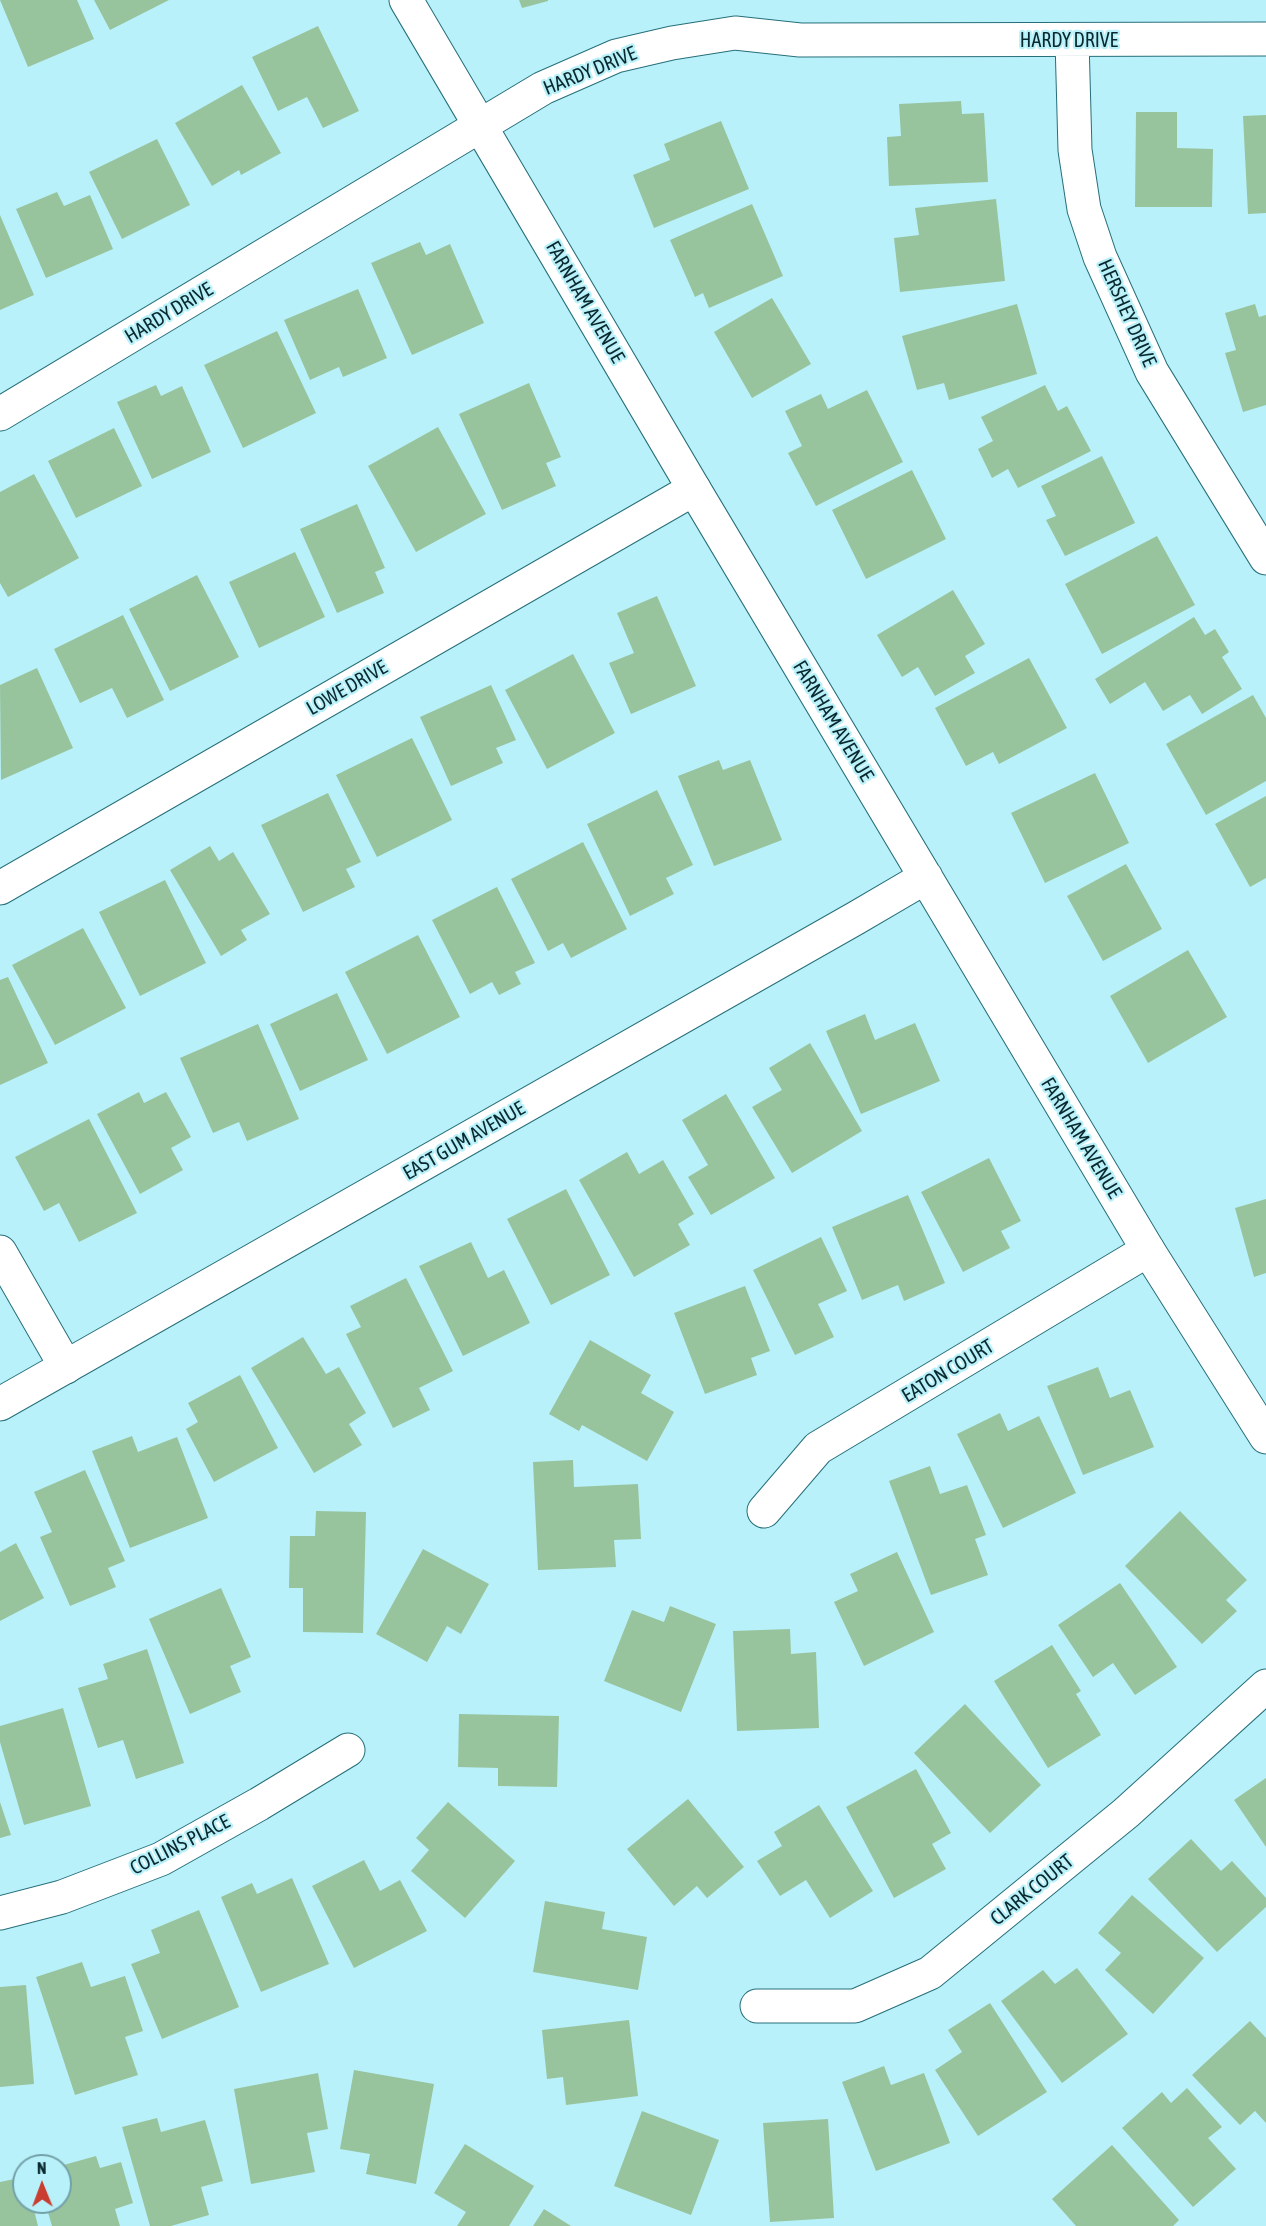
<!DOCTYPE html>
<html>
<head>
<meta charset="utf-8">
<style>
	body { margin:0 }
	#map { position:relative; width:1266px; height:2226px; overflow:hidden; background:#b9f1fa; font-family:"Asap Condensed",sans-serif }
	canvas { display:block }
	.north { position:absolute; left:12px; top:2154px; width:60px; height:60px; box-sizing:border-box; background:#b9f1fa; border:2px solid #73a1a8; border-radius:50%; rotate:359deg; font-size:16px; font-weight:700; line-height:24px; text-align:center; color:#0a292e }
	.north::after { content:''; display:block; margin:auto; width:21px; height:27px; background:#ca3d31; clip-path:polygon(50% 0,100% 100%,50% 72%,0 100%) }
</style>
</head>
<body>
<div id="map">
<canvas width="1266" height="2226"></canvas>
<div class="north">N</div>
</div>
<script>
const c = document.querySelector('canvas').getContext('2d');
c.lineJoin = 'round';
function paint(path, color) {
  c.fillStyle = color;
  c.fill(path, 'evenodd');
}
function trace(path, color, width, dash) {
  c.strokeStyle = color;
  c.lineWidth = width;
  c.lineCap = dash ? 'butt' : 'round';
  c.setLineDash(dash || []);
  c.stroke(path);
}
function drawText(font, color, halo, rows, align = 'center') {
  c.font = font + ' "Asap Condensed",sans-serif';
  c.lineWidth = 4.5;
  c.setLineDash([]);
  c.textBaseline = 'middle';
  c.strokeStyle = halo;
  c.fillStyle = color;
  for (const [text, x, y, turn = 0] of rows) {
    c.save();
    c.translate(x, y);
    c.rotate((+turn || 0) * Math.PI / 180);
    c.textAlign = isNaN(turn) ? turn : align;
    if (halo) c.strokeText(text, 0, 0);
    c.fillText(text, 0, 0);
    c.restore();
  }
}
paint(new Path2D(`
	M0,0H77L94,39L28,67Z
	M94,0H169L110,30Z
	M519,0H548V1L522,8Z
	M318,26L359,111L323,128L307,97L278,111L252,57Z
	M242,85L281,153L241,175L239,170L212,186L175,123Z
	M961,101L962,114L984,113L988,182L889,186L887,137L901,136L899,104Z
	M1136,112H1177V148L1213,149L1212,207H1135Z
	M1266,115V213L1248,214L1243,116Z
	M721,121L749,189L654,228L633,175L670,160L664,144Z
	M157,139L190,205L122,239L89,172Z
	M57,192L64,206L90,195L113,249L46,278L16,209Z
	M996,199L1005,281L900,292L894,238L919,235L915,208Z
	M752,204L783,276L709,308L703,293L695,297L670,240Z
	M0,215L34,295L0,310Z
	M420,242L426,255L450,244L484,323L412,355L371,263Z
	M358,289L387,358L343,377L339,367L310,380L284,320Z
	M772,298L811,364L752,398L714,332Z
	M1017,304L1037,374L949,400L944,383L917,390L902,336Z
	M1255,304L1259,317L1266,315V405L1243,412L1225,353L1236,350L1225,313Z
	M277,331L316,413L243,448L204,365Z
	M529,383L561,457L546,463L556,486L502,510L459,414Z
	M156,385L161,396L182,386L211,452L152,479L117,402Z
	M1045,385L1058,411L1067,406L1091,451L1018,488L1008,469L992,478L978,449L993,441L981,417Z
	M867,390L903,462L816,506L788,453L802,446L785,411L821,394L828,409Z
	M438,427L486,514L416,552L368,466Z
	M114,428L142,486L76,518L48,461Z
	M1102,456L1135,523L1065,556L1046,520L1056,516L1041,486Z
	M912,470L946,539L866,579L832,510Z
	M34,474L79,558L8,597L0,583V492Z
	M357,504L385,568L375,572L384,593L337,613L300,529Z
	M1157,536L1195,605L1102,654L1065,584Z
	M295,552L325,617L259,648L229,582Z
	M197,575L239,657L170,691L129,609Z
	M953,590L985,644L965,656L975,673L935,696L918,667L902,677L877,635Z
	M657,596L696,686L631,714L609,663L634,653L617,613Z
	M123,615L164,700L127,718L112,688L80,703L54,649Z
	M1194,617L1205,635L1215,629L1229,652L1222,657L1242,689L1202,714L1190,695L1163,711L1145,682L1110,704L1095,679Z
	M573,654L615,733L547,769L505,690Z
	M1029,658L1067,728L999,764L993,752L966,766L935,708Z
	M37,668L73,748L1,780L0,685Z
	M491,685L516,740L496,748L503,763L451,786L420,717Z
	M1253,695L1266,718V781L1206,815L1166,744Z
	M412,738L452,820L377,857L336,775Z
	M719,760L723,770L750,760L782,840L714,866L678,776Z
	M1095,773L1129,843L1045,883L1011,813Z
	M657,790L693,865L666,878L674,894L630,916L587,824Z
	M328,793L361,862L346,869L355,887L303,912L261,825Z
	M1266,796V878L1250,887L1215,824Z
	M583,842L627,929L571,958L563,943L548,951L511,879Z
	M210,846L219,861L233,852L270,914L241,930L247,940L221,956L170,870Z
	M1126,864L1162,929L1103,961L1067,896Z
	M165,880L206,963L140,996L99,912Z
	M497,887L535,963L515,972L521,984L499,995L492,982L470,994L432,920Z
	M83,928L126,1008L55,1045L12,965Z
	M418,935L460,1017L387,1054L345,972Z
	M1188,950L1227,1017L1148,1063L1110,996Z
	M8,977L48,1063L0,1085V980Z
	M337,993L368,1060L300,1091L270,1024Z
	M865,1014L875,1040L915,1023L940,1081L861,1114L826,1031Z
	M258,1024L299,1119L247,1141L239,1122L213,1133L180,1058Z
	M810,1043L862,1131L792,1173L752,1107L782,1090L769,1068Z
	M139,1092L144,1103L166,1092L191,1137L171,1148L183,1170L140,1194L97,1114Z
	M726,1094L775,1178L711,1215L688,1177L708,1165L682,1120Z
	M89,1119L137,1213L79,1242L59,1203L44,1211L15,1157Z
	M627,1152L639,1174L663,1160L694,1214L678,1224L690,1245L634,1277L579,1180Z
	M989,1158L1021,1221L1001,1231L1010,1248L963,1272L921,1192Z
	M566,1189L610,1275L551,1305L507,1219Z
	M908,1195L945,1283L904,1301L898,1285L862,1300L832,1227Z
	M1266,1199V1273L1254,1277L1235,1208Z
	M821,1237L847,1291L818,1304L834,1337L795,1355L753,1270Z
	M471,1242L488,1278L504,1270L530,1323L463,1356L419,1266Z
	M406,1278L453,1371L419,1388L430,1410L393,1428L346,1334L361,1327L350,1306Z
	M745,1286L770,1351L751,1358L757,1375L705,1394L674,1313Z
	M303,1337L326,1374L339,1367L366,1413L349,1424L362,1445L314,1473L251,1368Z
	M590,1340L651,1375L641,1393L674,1412L647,1461L582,1425L579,1431L549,1414Z
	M1098,1367L1110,1398L1130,1390L1154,1447L1083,1475L1047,1386Z
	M240,1375L278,1448L214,1482L186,1429L198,1422L188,1403Z
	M1000,1413L1008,1431L1039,1416L1076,1493L1003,1528L957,1434Z
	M132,1436L138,1452L177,1437L208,1518L130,1548L92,1451Z
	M573,1460L574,1487L638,1484L641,1539L614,1540L616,1567L538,1570L533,1462Z
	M930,1466L940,1494L967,1485L986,1535L975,1539L988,1575L931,1595L889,1481Z
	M85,1470L125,1561L108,1568L116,1587L70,1606L40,1537L52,1532L34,1492Z
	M316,1511L366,1512L363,1633L303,1632V1588H289L290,1536H315Z
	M1180,1511L1247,1580L1226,1600L1237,1611L1202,1644L1125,1566Z
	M16,1543L44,1598L0,1621V1552Z
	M423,1549L489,1584L461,1634L447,1626L427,1662L376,1634Z
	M897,1552L934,1632L864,1666L834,1602L858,1591L850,1574Z
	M1120,1583L1177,1667L1135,1695L1113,1663L1093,1677L1058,1625Z
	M221,1588L251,1657L230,1666L241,1692L190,1714L149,1619Z
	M670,1606L716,1624L681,1712L604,1681L632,1610L664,1622Z
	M790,1629L791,1654L816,1652L819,1728L737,1731L733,1631Z
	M1052,1645L1081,1691L1076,1694L1101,1735L1048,1768L994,1681Z
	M147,1649L184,1763L136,1779L123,1740L98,1748L78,1688L108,1679L103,1664Z
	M965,1704L1041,1785L990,1833L914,1753Z
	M63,1708L91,1806L24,1825L0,1742V1726Z
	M459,1714L559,1716L557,1787L498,1786V1768L458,1767Z
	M916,1769L951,1833L932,1844L946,1869L894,1898L846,1807Z
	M1266,1778V1847L1234,1800Z
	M688,1799L744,1867L707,1898L697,1886L674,1906L627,1849Z
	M0,1802L11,1835L0,1838Z
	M448,1802L515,1861L465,1918L411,1871L429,1850L416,1838Z
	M819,1805L873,1891L830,1918L806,1880L780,1896L757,1861L782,1846L774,1832Z
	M1191,1839L1221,1871L1232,1861L1266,1898V1907L1217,1952L1148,1879Z
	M364,1860L380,1891L400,1880L427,1931L354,1968L312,1886Z
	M292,1878L329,1964L261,1992L221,1897L252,1883L257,1894Z
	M1132,1895L1204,1958L1153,2014L1105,1970L1121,1953L1098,1933Z
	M545,1901L605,1912L602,1929L647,1937L638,1990L533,1972Z
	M199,1910L239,2007L162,2039L131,1964L160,1953L151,1930Z
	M82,1962L91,1987L125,1976L143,2031L125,2037L138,2075L75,2095L36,1977Z
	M1077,1968L1128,2034L1062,2083L1001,2001L1043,1970L1055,1984Z
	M26,1985L34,2084L0,2087V1987Z
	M990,2003L1047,2092L978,2136L935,2070L962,2052L948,2030Z
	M629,2020L638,2096L566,2105L563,2077L547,2079L542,2030Z
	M1250,2021L1266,2038V2123L1255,2111L1240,2125L1192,2075Z
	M884,2066L891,2085L924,2073L950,2143L876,2171L842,2082Z
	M354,2070L434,2084L416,2184L366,2174L370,2154L340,2149Z
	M318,2073L328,2129L307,2133L315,2172L251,2184L234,2089Z
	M1187,2088L1222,2127L1208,2138L1236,2169L1193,2207L1122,2128L1162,2092L1171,2103Z
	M642,2111L719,2140L691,2215L614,2186Z
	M157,2118L161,2132L205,2120L223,2181L201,2187L209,2215L171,2226H150L122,2127Z
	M828,2119L834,2218L770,2222L763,2123Z
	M465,2144L534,2186L509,2226H457L466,2212L434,2193Z
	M1112,2145L1179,2220L1173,2226H1076L1052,2199Z
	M96,2156L100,2168L121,2162L133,2203L115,2209L120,2226H52L45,2202H60V2166Z
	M24,2177V2202H32L38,2226H0V2182Z
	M544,2209L571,2226H533Z`), '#97c49d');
const minor = new Path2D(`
	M1072,40L1075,150L1084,209L1100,257L1152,372L1266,558
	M0,414L543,88L616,56L672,43L735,33L800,40L1266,39
	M0,888L694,489
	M0,1252L66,1367
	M764,1511L818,1448L1148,1250
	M0,1913L62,1897L161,1859L259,1804L348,1750
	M757,2006H855L930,1973L1126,1813L1266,1686`);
const tertiary = new Path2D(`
	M406,0L694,489L1148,1250L1266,1437
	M0,1404L856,918L926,877`);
trace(minor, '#266f7a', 35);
trace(tertiary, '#266f7a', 35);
trace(minor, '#fff', 33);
trace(tertiary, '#fff', 33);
drawText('20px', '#0a292e', '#b9f1fa', [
	["HARDY DRIVE",1069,41],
	["HARDY DRIVE",590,71,-22],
	["FARNHAM AVENUE",585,302,60],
	["HARDY DRIVE",169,313,-31],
	["HERSHEY DRIVE",1127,313,66],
	["LOWE DRIVE",347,688,-30],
	["FARNHAM AVENUE",833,721,59],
	["FARNHAM AVENUE",1081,1138,59],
	["EAST GUM AVENUE",464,1141,-30],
	["EATON COURT",948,1371,-31],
	["COLLINS PLACE",180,1845,-27],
	["CLARK COURT",1032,1890,-39]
]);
</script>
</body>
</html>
